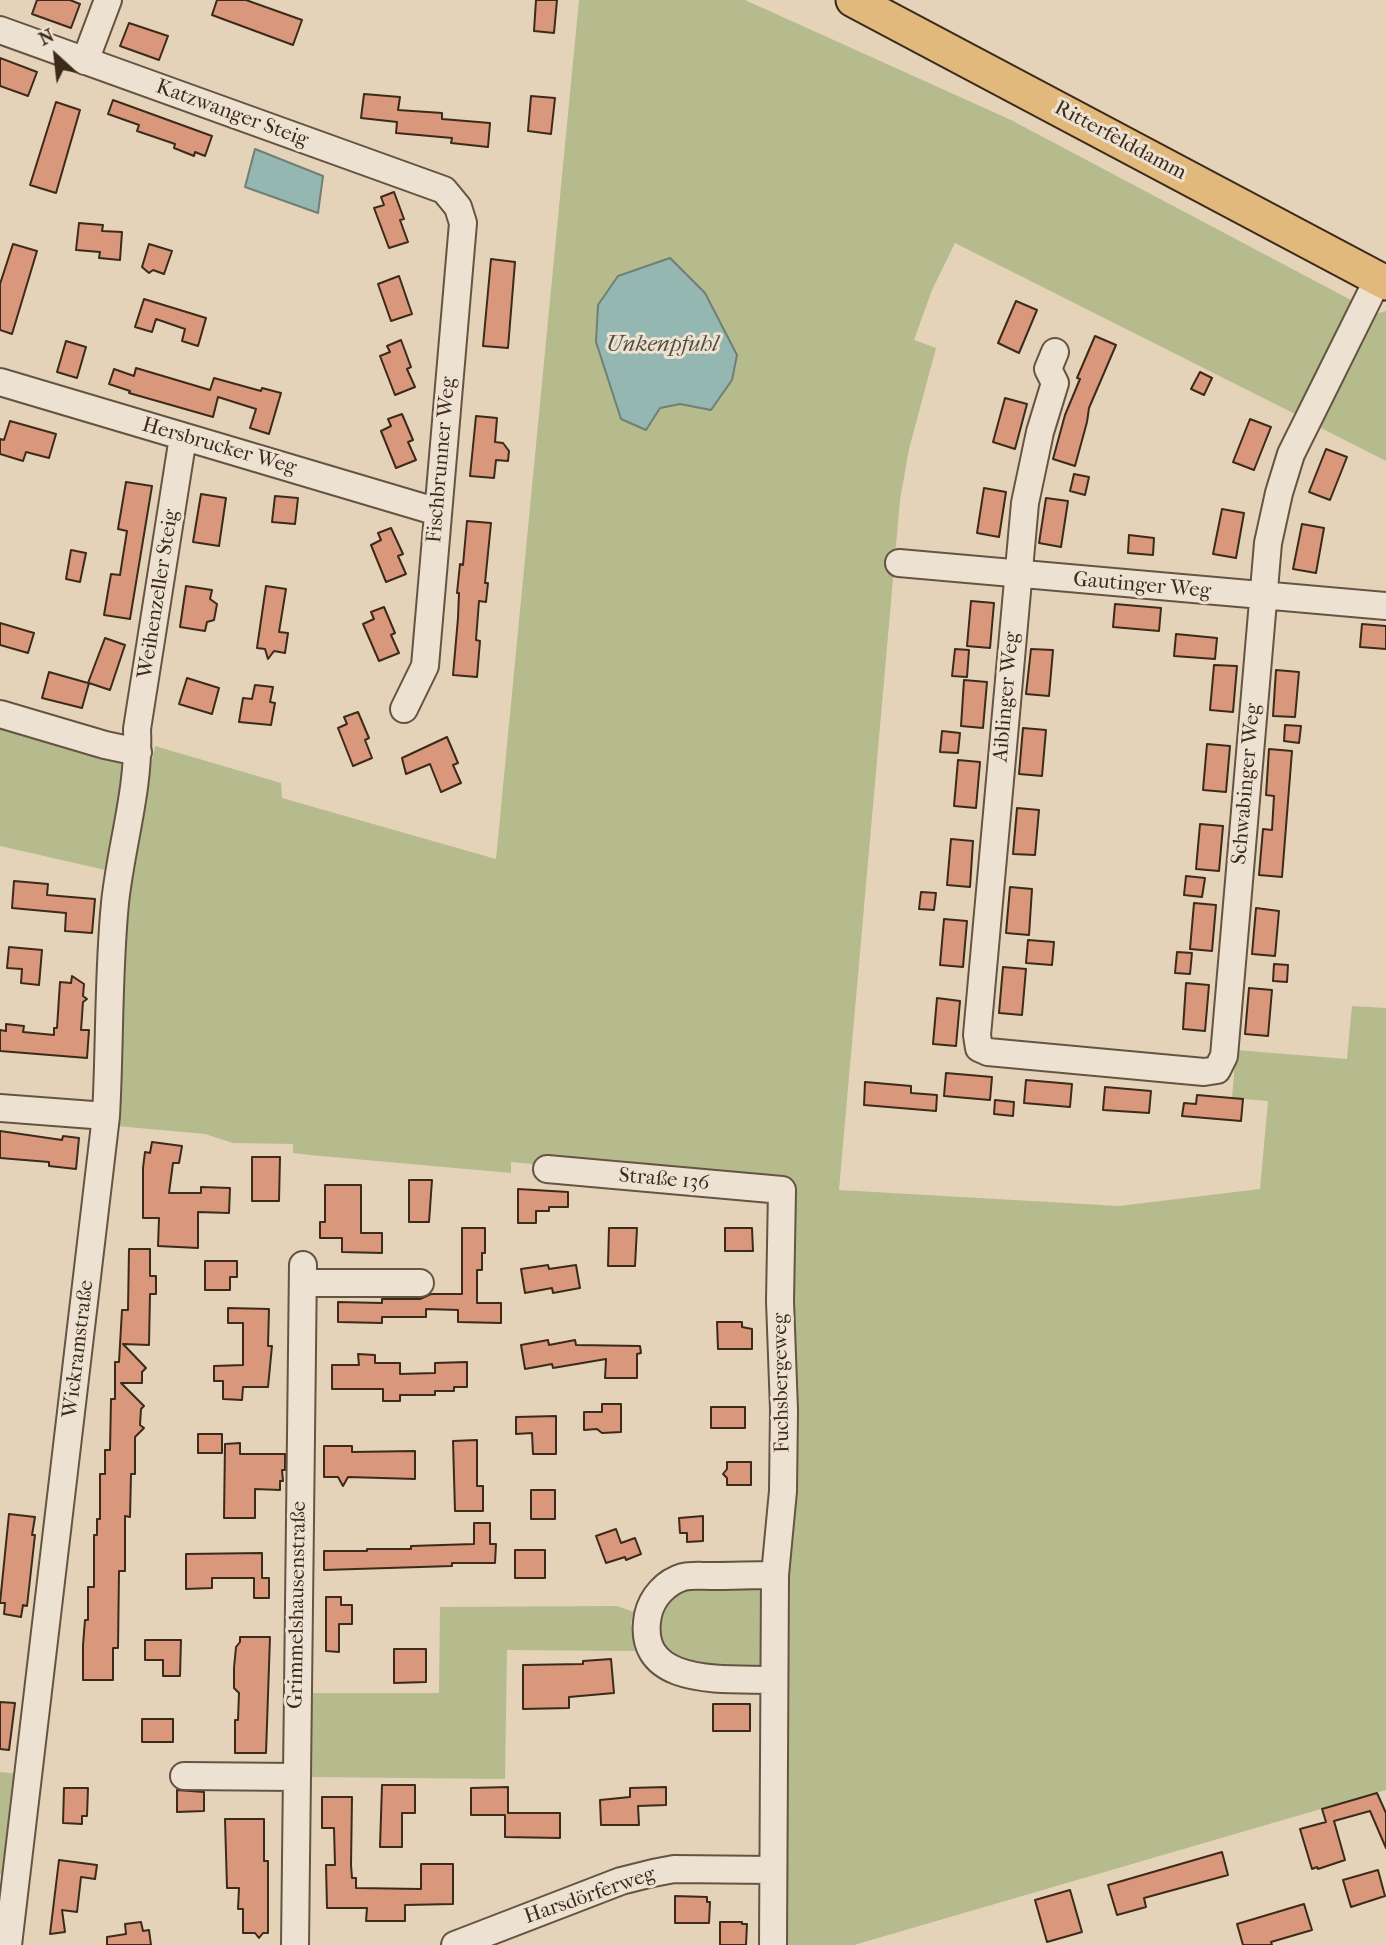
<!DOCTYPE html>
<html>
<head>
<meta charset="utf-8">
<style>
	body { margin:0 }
	#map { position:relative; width:1386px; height:1945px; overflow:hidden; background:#e4d2b9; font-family:"IM FELL French Canon",serif }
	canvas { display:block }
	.north { position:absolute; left:21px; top:21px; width:70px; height:70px; -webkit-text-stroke:5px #ede2d2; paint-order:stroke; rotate:333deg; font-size:19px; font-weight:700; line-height:28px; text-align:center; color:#3c2a1a }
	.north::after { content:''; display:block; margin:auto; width:24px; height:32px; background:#3c2a1a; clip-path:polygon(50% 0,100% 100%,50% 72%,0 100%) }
</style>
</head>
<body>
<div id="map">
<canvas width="1386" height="1945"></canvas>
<div class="north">N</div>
</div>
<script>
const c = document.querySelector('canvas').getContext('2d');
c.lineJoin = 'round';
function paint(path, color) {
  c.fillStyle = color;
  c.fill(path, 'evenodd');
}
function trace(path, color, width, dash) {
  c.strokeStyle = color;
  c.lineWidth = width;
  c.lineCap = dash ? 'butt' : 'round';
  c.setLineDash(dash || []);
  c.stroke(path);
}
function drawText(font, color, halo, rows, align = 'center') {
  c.font = font + ' "IM FELL French Canon",serif';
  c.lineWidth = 6;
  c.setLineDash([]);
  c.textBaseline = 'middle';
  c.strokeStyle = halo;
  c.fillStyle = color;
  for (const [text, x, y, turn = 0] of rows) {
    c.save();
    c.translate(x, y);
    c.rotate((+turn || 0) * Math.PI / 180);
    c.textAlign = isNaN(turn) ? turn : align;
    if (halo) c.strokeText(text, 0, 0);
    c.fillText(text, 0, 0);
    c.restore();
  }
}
paint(new Path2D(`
	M579,0H745L1011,120L1351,300L1295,414L955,243L932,290L914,340L936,348L909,449L900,500L839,1190L1119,1206L1260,1189L1268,1101L1232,1098L1236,1050L1347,1059L1352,1006L1386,1008V1790L854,1945H782L786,1188L511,1162V1173L310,1155L293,1153V1144L233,1143L205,1134L117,1126L128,877L155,746L281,783L282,798L496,859Z
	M1386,311V461L1319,427L1376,314Z
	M0,724L133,762L110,871L0,846Z
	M761,1584L764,1673L684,1672L656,1648L663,1601L677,1590Z
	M617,1606L634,1612L631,1623L636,1651L507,1650L505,1779L308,1777L309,1693H439L440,1607Z
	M0,1772L20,1774L6,1875L0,1874Z`), '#b6bb8e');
const water = new Path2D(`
	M255,149L323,176L318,213L245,187Z
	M670,258L705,293L737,355L732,380L711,410L680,404L660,408L646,430L621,419L596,342L598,305L618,276Z`);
paint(water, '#95b7b1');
trace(water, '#717f75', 2);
const building = new Path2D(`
	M37,0H70L80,4L71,28L32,14Z
	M217,0H246L302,20L293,45L212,15Z
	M536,0H557L554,33L534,31Z
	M129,23L168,36L159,60L120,46Z
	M0,58L37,72L28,96L0,86Z
	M364,94L400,97L398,110L442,113V119L490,123L488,147L451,143L452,138L396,133L397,122L361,118Z
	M531,96L555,98L551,134L528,131Z
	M113,100L212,136L205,156L195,152L194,156L174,148L175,144L137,131L139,125L108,114Z
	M56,102L80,110L56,193L30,185Z
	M394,192L404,219L400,220L408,242L389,248L374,208L384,205L381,197Z
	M79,223L103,225L102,231L122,232L120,260L99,258L100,252L76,250Z
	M13,244L37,251L12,334L0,330V284Z
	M149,244L172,251L164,274L153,270L149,273L142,267Z
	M491,259L515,262L508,348L483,346Z
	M399,276L412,314L391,321L378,284Z
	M144,299L206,318L198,346L182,341L185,329L156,319L152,332L135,327Z
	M1016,301L1037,310L1019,353L998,343Z
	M1095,336L1116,345L1089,408L1087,422L1075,466L1053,459L1065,415L1080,379L1077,378Z
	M401,340L411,367L407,369L415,387L395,395L380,356L390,352L387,346Z
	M66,341L86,347L77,378L57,372Z
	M136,368L210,390L214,378L261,391L262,388L281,393L269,434L250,428L256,409L218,397L213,417L129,393L130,391L109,384L114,369L134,376Z
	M1200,372L1212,378L1204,395L1191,389Z
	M1005,398L1027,404L1015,449L993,442Z
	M402,414L413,440L408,442L416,460L396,468L381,431L391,426L388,419Z
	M476,416L497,418L495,442L503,443L509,451L508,461L496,460L494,478L470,476Z
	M1250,419L1271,427L1254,470L1233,462Z
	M10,421L56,434L49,458L26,452L23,461L0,454V439L4,440Z
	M1326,449L1347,457L1330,500L1309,492Z
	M1074,474L1089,477L1085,495L1070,491Z
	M126,482L152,486L130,619L104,615L111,574L120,575L127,531L118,529Z
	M984,488L1006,492L999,537L977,533Z
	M201,494L226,498L219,546L193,542Z
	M275,496L298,498L295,524L272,522Z
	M1046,498L1068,501L1061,547L1039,543Z
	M1222,509L1244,513L1236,558L1213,554Z
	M467,521L491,523L485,583H488L486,602L479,601L476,640L480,641L477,677L453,675L458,618L459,593H457L460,564L463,565Z
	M1302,524L1324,528L1316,573L1293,569Z
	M391,528L403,554L398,556L406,574L386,582L371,545L381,540L378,533Z
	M1129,535L1154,538L1153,555L1128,553Z
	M71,550L86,553L80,582L66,579Z
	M186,586L212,590L210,599L217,604L214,620L207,622L205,631L180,627Z
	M266,586L286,589L279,632L288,633L285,653L274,651L268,659L265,649L257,648Z
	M971,601L994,603L990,648L967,646Z
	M1115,604L1161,608L1159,631L1113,627Z
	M384,607L395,633L391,635L399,653L379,661L363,624L374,619L371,612Z
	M0,623L34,633L28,653L0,645Z
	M1362,624L1386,626V649L1360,647Z
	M1176,634L1217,638L1215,659L1174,656Z
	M105,638L125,645L110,690L89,683L82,708L42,698L49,672L88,683Z
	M955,649L969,650L967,677L952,676Z
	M1031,649L1053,650L1049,696L1026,694Z
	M1214,665L1237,666L1233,712L1210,710Z
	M1276,670L1299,672L1295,717L1273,716Z
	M187,678L219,688L212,714L179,704Z
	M964,680L987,682L983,728L961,726Z
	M255,685L273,687L270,702L275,703L271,725L239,722L243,698L252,699Z
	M358,712L369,738L365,740L372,758L353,766L338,728L347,724L344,717Z
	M1285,725L1301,726L1299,743L1284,741Z
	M1023,728L1046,730L1042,776L1019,774Z
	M942,731L960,733L958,753L940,752Z
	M447,737L458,763L453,765L461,783L441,792L430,764L406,774L402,758Z
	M1207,744L1230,746L1226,792L1203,790Z
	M1269,749L1292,751L1282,877L1259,875L1263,829L1272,830L1274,796L1266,795Z
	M958,760L980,762L976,808L954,806Z
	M1017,808L1039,810L1035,855L1013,854Z
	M1200,824L1223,826L1219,871L1196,869Z
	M951,839L973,841L970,887L947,885Z
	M1186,876L1205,878L1202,897L1184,895Z
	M14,881L48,884L47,895L95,899L92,933L65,931L66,913L12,908Z
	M1010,887L1032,889L1029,935L1006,933Z
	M921,892L936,893L934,910L919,909Z
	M1194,903L1216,905L1212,951L1190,949Z
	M1256,908L1279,911L1275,956L1252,954Z
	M944,919L967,921L963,967L940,965Z
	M1028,940L1054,942L1052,965L1026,963Z
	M9,947L42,950L39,985L21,983L22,969L7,968Z
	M1177,952L1192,953L1190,974L1175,973Z
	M1274,964L1288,965L1287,982L1273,981Z
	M1003,967L1026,969L1022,1015L999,1013Z
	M72,976L84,984L83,996L87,999L83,1002L81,1030H89L87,1058L0,1051V1030L6,1031V1024L24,1026L23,1032L54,1035V1028H57L60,982L71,983Z
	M1186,983L1209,985L1205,1031L1183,1029Z
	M1249,988L1272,990L1268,1036L1245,1034Z
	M937,998L960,1001L956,1046L933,1044Z
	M946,1073L992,1077L990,1100L944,1096Z
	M1026,1080L1072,1084L1070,1107L1024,1103Z
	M865,1082L911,1086V1093L937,1095L936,1111L864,1105Z
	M1105,1087L1151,1091L1149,1113L1103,1110Z
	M1197,1095L1243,1099L1241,1121L1182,1116L1184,1103L1196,1104Z
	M995,1100L1014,1102L1013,1116L994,1114Z
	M0,1131L62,1140L63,1136L79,1138L76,1169L49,1166V1162L0,1158Z
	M152,1142L182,1146L179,1163H173L169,1193H201V1187L230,1188L229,1213L198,1212V1248L158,1246L159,1218H143V1168L145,1152L150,1153Z
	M252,1157H280L279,1201H252Z
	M409,1180H432L429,1222H409Z
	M325,1185H361V1233H382V1253L342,1252V1238H320V1222H325Z
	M518,1189L568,1192V1207H549V1211H536V1223H518Z
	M462,1228H485V1253H482V1270H477V1303H501V1323L458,1322V1310L426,1309V1317H382V1323L338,1322V1302L382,1303V1299H420L431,1294H462Z
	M609,1228H637L635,1266H608Z
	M725,1228H752L753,1251H725Z
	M129,1249H150V1276H156V1294H150L149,1345L123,1344L146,1368L142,1372V1383H121L144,1406L141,1409L140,1425L144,1428L135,1437V1474H131L130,1517L125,1516V1571H119L118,1648H113V1680H83V1645L85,1620H88V1587H94V1535H97V1519H100V1474H105V1450H110L111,1399H115V1362H119L122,1310H128Z
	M205,1261H237V1277H230V1290H205Z
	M548,1265L549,1269L576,1265L580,1288L553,1293L552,1288L525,1293L521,1269Z
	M228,1308L269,1309L268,1346H272L268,1387H243L242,1400L223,1399V1381H214V1366L243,1365V1323H228Z
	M717,1322H742V1327L752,1329V1349H718Z
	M548,1340L549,1345L575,1340L576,1345L640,1346L641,1353L637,1354V1378H605L606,1359L553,1368L552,1364L525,1369L521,1345Z
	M358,1354L375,1355V1363H400V1374L435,1373V1363L467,1362V1387H454V1391H435V1395H400V1401H383V1389H332V1365H359Z
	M602,1404H621V1432L602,1433L597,1429L584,1430V1412H602Z
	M711,1407H745V1428H711Z
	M556,1416V1454H533L532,1433L516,1434V1417Z
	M198,1434H222V1453H198Z
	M477,1440V1486H483V1511H455L453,1441Z
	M240,1443V1454H285V1470H282L283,1481H280V1490L255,1489V1518H224L225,1444Z
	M324,1446H352V1452L415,1451V1479L348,1477L343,1486L338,1477H324Z
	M727,1462H751V1485H727V1478L723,1474L727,1469Z
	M531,1490H555V1519H531Z
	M9,1514L35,1517L32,1535H35L27,1606L23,1605L21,1617L4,1614L5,1603H0Z
	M703,1516V1541L687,1542V1533H680L679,1518Z
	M474,1523H490V1544H496L495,1563H452V1566L324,1570V1551H367V1549H411V1546L474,1544Z
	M616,1529L621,1543L635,1538L641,1554L626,1560L625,1557L606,1563L596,1536Z
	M515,1550H545V1578H515Z
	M262,1553V1578H269V1598H254V1578H212V1588L186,1589V1554Z
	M326,1597H341V1605H352V1624H339V1652L326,1651Z
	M240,1637H270L266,1753H235V1720H238L239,1693L234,1688V1668L236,1647L240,1642Z
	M145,1640H181L180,1676H163V1660H145Z
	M394,1649H426V1682L394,1683Z
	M611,1659L614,1693L569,1697V1708L523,1709V1665L583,1664V1661Z
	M0,1702L15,1703L9,1750L0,1749Z
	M713,1704H750V1731H713Z
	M142,1719H173V1742H142Z
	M382,1785H415V1813H402V1847H380Z
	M508,1787V1813H560V1838L505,1837V1815H471V1788Z
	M666,1787V1805L638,1806L639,1825H601L600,1800L630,1797V1788Z
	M64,1788H88L87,1816H82V1824L63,1823Z
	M177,1790L204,1792V1811L177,1812Z
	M1377,1793L1386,1813V1848L1370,1811L1334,1821L1345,1860L1318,1869L1317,1867L1312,1869L1300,1829L1326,1822L1322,1809Z
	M322,1797H352L351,1865L352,1878H356V1888L421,1889V1864H453V1904L405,1905V1921H366L367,1908H327L326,1865H335L334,1828H322Z
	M225,1819H264V1861H268V1933H263L259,1938L255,1933H243V1909H238L239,1888H227Z
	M1222,1852L1228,1875L1144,1898L1146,1907L1117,1915L1108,1885Z
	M59,1860L97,1865L95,1879L81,1877L77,1912L62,1910L65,1932L50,1934Z
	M1378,1870L1385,1896L1351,1907L1343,1880Z
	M1070,1890L1082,1932L1047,1942L1035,1900Z
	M675,1896L707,1897V1902H710L709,1923H675Z
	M1304,1904L1312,1930L1271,1942L1272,1945H1243L1237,1924Z
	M141,1922L143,1931L149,1930L151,1945H107V1937L126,1934L125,1924Z
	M720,1922H742V1924H747L746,1945H720Z`);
paint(building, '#d9977c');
trace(building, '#3c2a1a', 2);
const minor = new Path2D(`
	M0,30L444,190L458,207L463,223L425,666L404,709
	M85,61L108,0
	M1055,352L1048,369L1055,383L1040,432L1025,503L977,1035L979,1048L988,1052L1204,1072L1217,1070L1224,1056L1268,543L1279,493L1291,454L1378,279
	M0,382L438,512
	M899,563L1386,606
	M0,714L105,745L138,752
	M0,1108L106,1116
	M547,1169L782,1190L780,1301L784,1410L783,1491L775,1575L773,1945
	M303,1283H420
	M774,1680C728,1678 634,1689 648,1615C652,1597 666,1582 683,1577C691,1575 701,1576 710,1576C732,1576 753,1575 775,1575
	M184,1776L296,1777
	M8,1945L106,1116C110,1045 108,974 115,903C121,845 140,788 137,729L183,437
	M295,1945L303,1265
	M455,1945L621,1881L653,1873L674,1869L773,1870`);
const major = new Path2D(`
	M853,0L1386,283`);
trace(minor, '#665442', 30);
trace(major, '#3c2a1a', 37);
trace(minor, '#ede2d2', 26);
trace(major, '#e2b97c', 33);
drawText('21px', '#3c2a1a', '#ede2d2', [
	["Katzwanger Steig",232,114,20],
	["Ritterfelddamm",1120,141,28],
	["Hersbrucker Weg",219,447,16],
	["Fischbrunner Weg",442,460,-85],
	["Gautinger Weg",1142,586,5],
	["Weihenzeller Steig",159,594,-81],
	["Aiblinger Weg",1007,697,-85],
	["Schwabinger Weg",1247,784,-85],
	["Straße 136",664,1180,5],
	["Wickramstraße",79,1349,-83],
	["Fuchsbergeweg",782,1383,-91],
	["Grimmelshausenstraße",298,1605,-89],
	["Harsdörferweg",590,1896,-19]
]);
drawText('italic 23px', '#524d40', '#ede2d2', [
	["Unkenpfuhl",662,345]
]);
</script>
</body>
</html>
